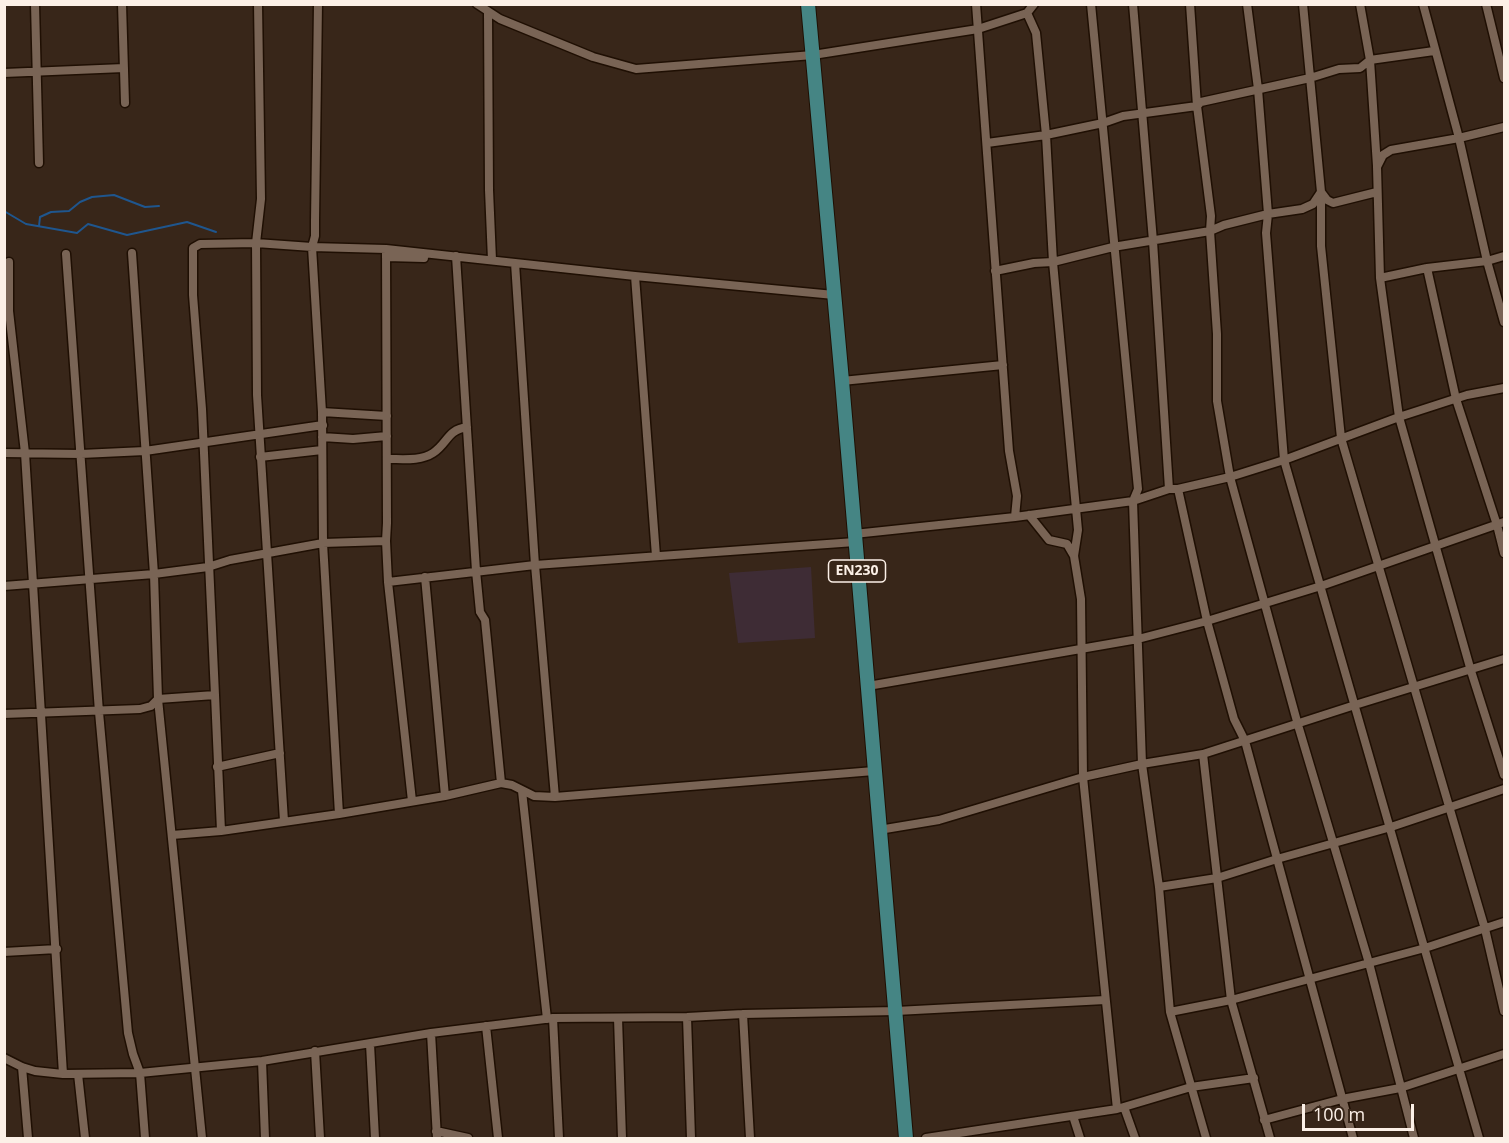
<!DOCTYPE html>
<html>
<head>
<meta charset="utf-8">
<style>
	body { margin:0 }
	#map { position:relative; width:1509px; height:1143px; overflow:hidden; background:#382619; font-family:"Open Sans",sans-serif }
	canvas { display:block }
	.frame { position:absolute; inset:0; border:6px solid #fcf0e7; pointer-events:none }
	.scale { position:absolute; left:1302px; top:1104px; width:112px; height:27px; box-sizing:border-box; border:3px solid #fcf0e7; border-top:0; padding-left:8px; font-size:18px; line-height:21px; white-space:nowrap; color:#fcf0e7; -webkit-text-stroke:4px #382619; paint-order:stroke }
</style>
</head>
<body>
<div id="map">
<canvas width="1509" height="1143"></canvas>
<div class="frame"></div>
<div class="scale">100 m</div>
</div>
<script>
const c = document.querySelector('canvas').getContext('2d');
c.lineJoin = 'round';
function paint(path, color) {
  c.fillStyle = color;
  c.fill(path, 'evenodd');
}
function trace(path, color, width, dash) {
  c.strokeStyle = color;
  c.lineWidth = width;
  c.lineCap = dash ? 'butt' : 'round';
  c.setLineDash(dash || []);
  c.stroke(path);
}
function drawText(font, color, halo, rows, align = 'center') {
  c.font = font + ' "Open Sans",sans-serif';
  c.lineWidth = 5;
  c.setLineDash([]);
  c.textBaseline = 'middle';
  c.strokeStyle = halo;
  c.fillStyle = color;
  for (const [text, x, y, turn = 0] of rows) {
    c.save();
    c.translate(x, y);
    c.rotate((+turn || 0) * Math.PI / 180);
    c.textAlign = isNaN(turn) ? turn : align;
    if (halo) c.strokeText(text, 0, 0);
    c.fillText(text, 0, 0);
    c.restore();
  }
}
paint(new Path2D(`
	M811,567L815,638L738,643L729,573Z`), '#3e2c35');
trace(new Path2D(`
	M4,211L26,224L77,233L88,224L127,235L187,222L216,232
	M39,226L40,217L51,212L69,211L80,202L92,197L114,195L145,207L159,206`), '#1f568e', 2);
const street = new Path2D(`
	M35,4L39,163
	M122,4L125,103
	M258,4L261,199L256,243L257,395L284,821
	M318,4L315,221V236L312,247L322,412L323,543L339,814
	M477,4L500,19L593,57L636,69L813,55L978,29L1027,13
	M976,4L1009,451L1017,496L1015,517
	M1034,4L1027,13L1036,33L1046,135L1053,262L1078,530L1074,556L1081,599L1083,777L1117,1109
	M1091,4L1138,489L1133,501L1142,764L1159,887L1170,1012L1206,1138
	M1133,4L1153,241L1169,489
	M1190,4L1197,106L1211,216L1210,231L1217,334V401L1230,477L1298,725L1369,963L1414,1138
	M1247,4L1258,89L1268,214L1266,233L1284,460L1479,1138
	M1303,4L1321,192V246L1341,438L1485,929L1504,1011
	M1360,4L1370,60L1377,166
	M1423,4L1459,138L1487,261L1504,322
	M1486,4L1504,78
	M488,13L489,190L492,260
	M4,73L124,68
	M1504,127L1459,138L1391,150L1383,155L1377,167L1380,278L1399,417L1471,671L1504,775
	M987,143L1046,135L1103,123L1123,116L1197,106L1201,102L1310,78L1339,69L1360,68L1370,60L1434,51
	M386,249L387,523L386,541L388,582L412,801
	M66,254L99,712L128,1033L133,1054L140,1073L145,1138
	M456,256L476,571L480,612L485,620L501,783
	M386,257L424,258
	M9,262V311L25,453L63,1074
	M515,263L535,565L555,797
	M1427,268L1456,399L1497,525L1504,553
	M995,271L1034,263L1053,262L1113,247L1210,231L1224,225L1268,214L1302,209L1313,204L1321,192L1327,200L1333,203L1377,192
	M635,276L656,556
	M1380,278L1427,268L1487,261L1504,256
	M842,381L1003,365
	M322,412L387,416
	M322,437L353,439L387,436
	M4,453L81,454L145,451L323,425
	M260,457L322,450
	M389,459C403,459 421,461 433,453C448,443 447,430 467,427
	M1178,489L1207,621L1234,719L1245,741L1353,1138
	M1029,515L1049,540L1067,544L1074,556
	M854,534L1015,517L1133,501L1169,489H1178L1230,477L1284,460L1399,417L1467,395L1504,388
	M425,577L445,796
	M388,582L535,565L855,542
	M4,586L154,574L208,567L230,560L323,543L386,541
	M868,686L1138,639L1207,621L1321,586L1504,522
	M215,695L221,831
	M4,714L140,709L151,706L158,699L154,574L132,253
	M1203,754L1231,1000L1270,1138
	M217,767L280,753
	M522,791L547,1019
	M879,830L939,820L1083,777L1142,764L1203,754L1355,705L1504,659
	M172,835L221,831L339,814L445,796L501,783L512,785L534,796L555,797L874,771
	M1159,887L1217,878L1277,859L1391,827L1504,789
	M4,952L57,949
	M1170,1012L1231,1000L1425,948L1504,922
	M743,1014L750,1138
	M687,1017L691,1138
	M553,1018L559,1138
	M618,1018L622,1138
	M486,1026L498,1138
	M431,1033L437,1138
	M370,1044L375,1138
	M315,1051L320,1138
	M4,1058L22,1067L35,1071L63,1074L140,1073L262,1061L431,1033L553,1018L687,1017L743,1014L896,1011L1105,1000
	M262,1061L265,1138
	M22,1067L28,1138
	M78,1074L85,1138
	M1124,1107L1135,1138
	M1073,1116L1080,1138
	M1264,1120L1342,1099L1400,1088L1504,1054
	M436,1131L468,1138
	M202,1138L158,699L215,695L202,409L193,295V248L200,244L256,243L312,247L386,249L635,276L834,295
	M926,1138L1117,1109L1191,1087L1254,1078`);
const primary = new Path2D(`
	M808,4L842,381L906,1138`);
trace(street, '#1f0f03', 11);
trace(primary, '#1f0f03', 16);
trace(street, '#796455', 8);
trace(primary, '#458584', 14);
for (const [x, y, w] of [
	[857,571,57]
]) {
  const box = new Path2D();
  box.roundRect(x - w / 2, y - 11, w, 22, 4.5);
  c.fillStyle = '#382619';
  c.fill(box);
  trace(box, '#fcf0e7', 1.5);
}
drawText('bold 14px', '#fcf0e7', null, [
	["EN230",857,571]
]);
</script>
</body>
</html>
